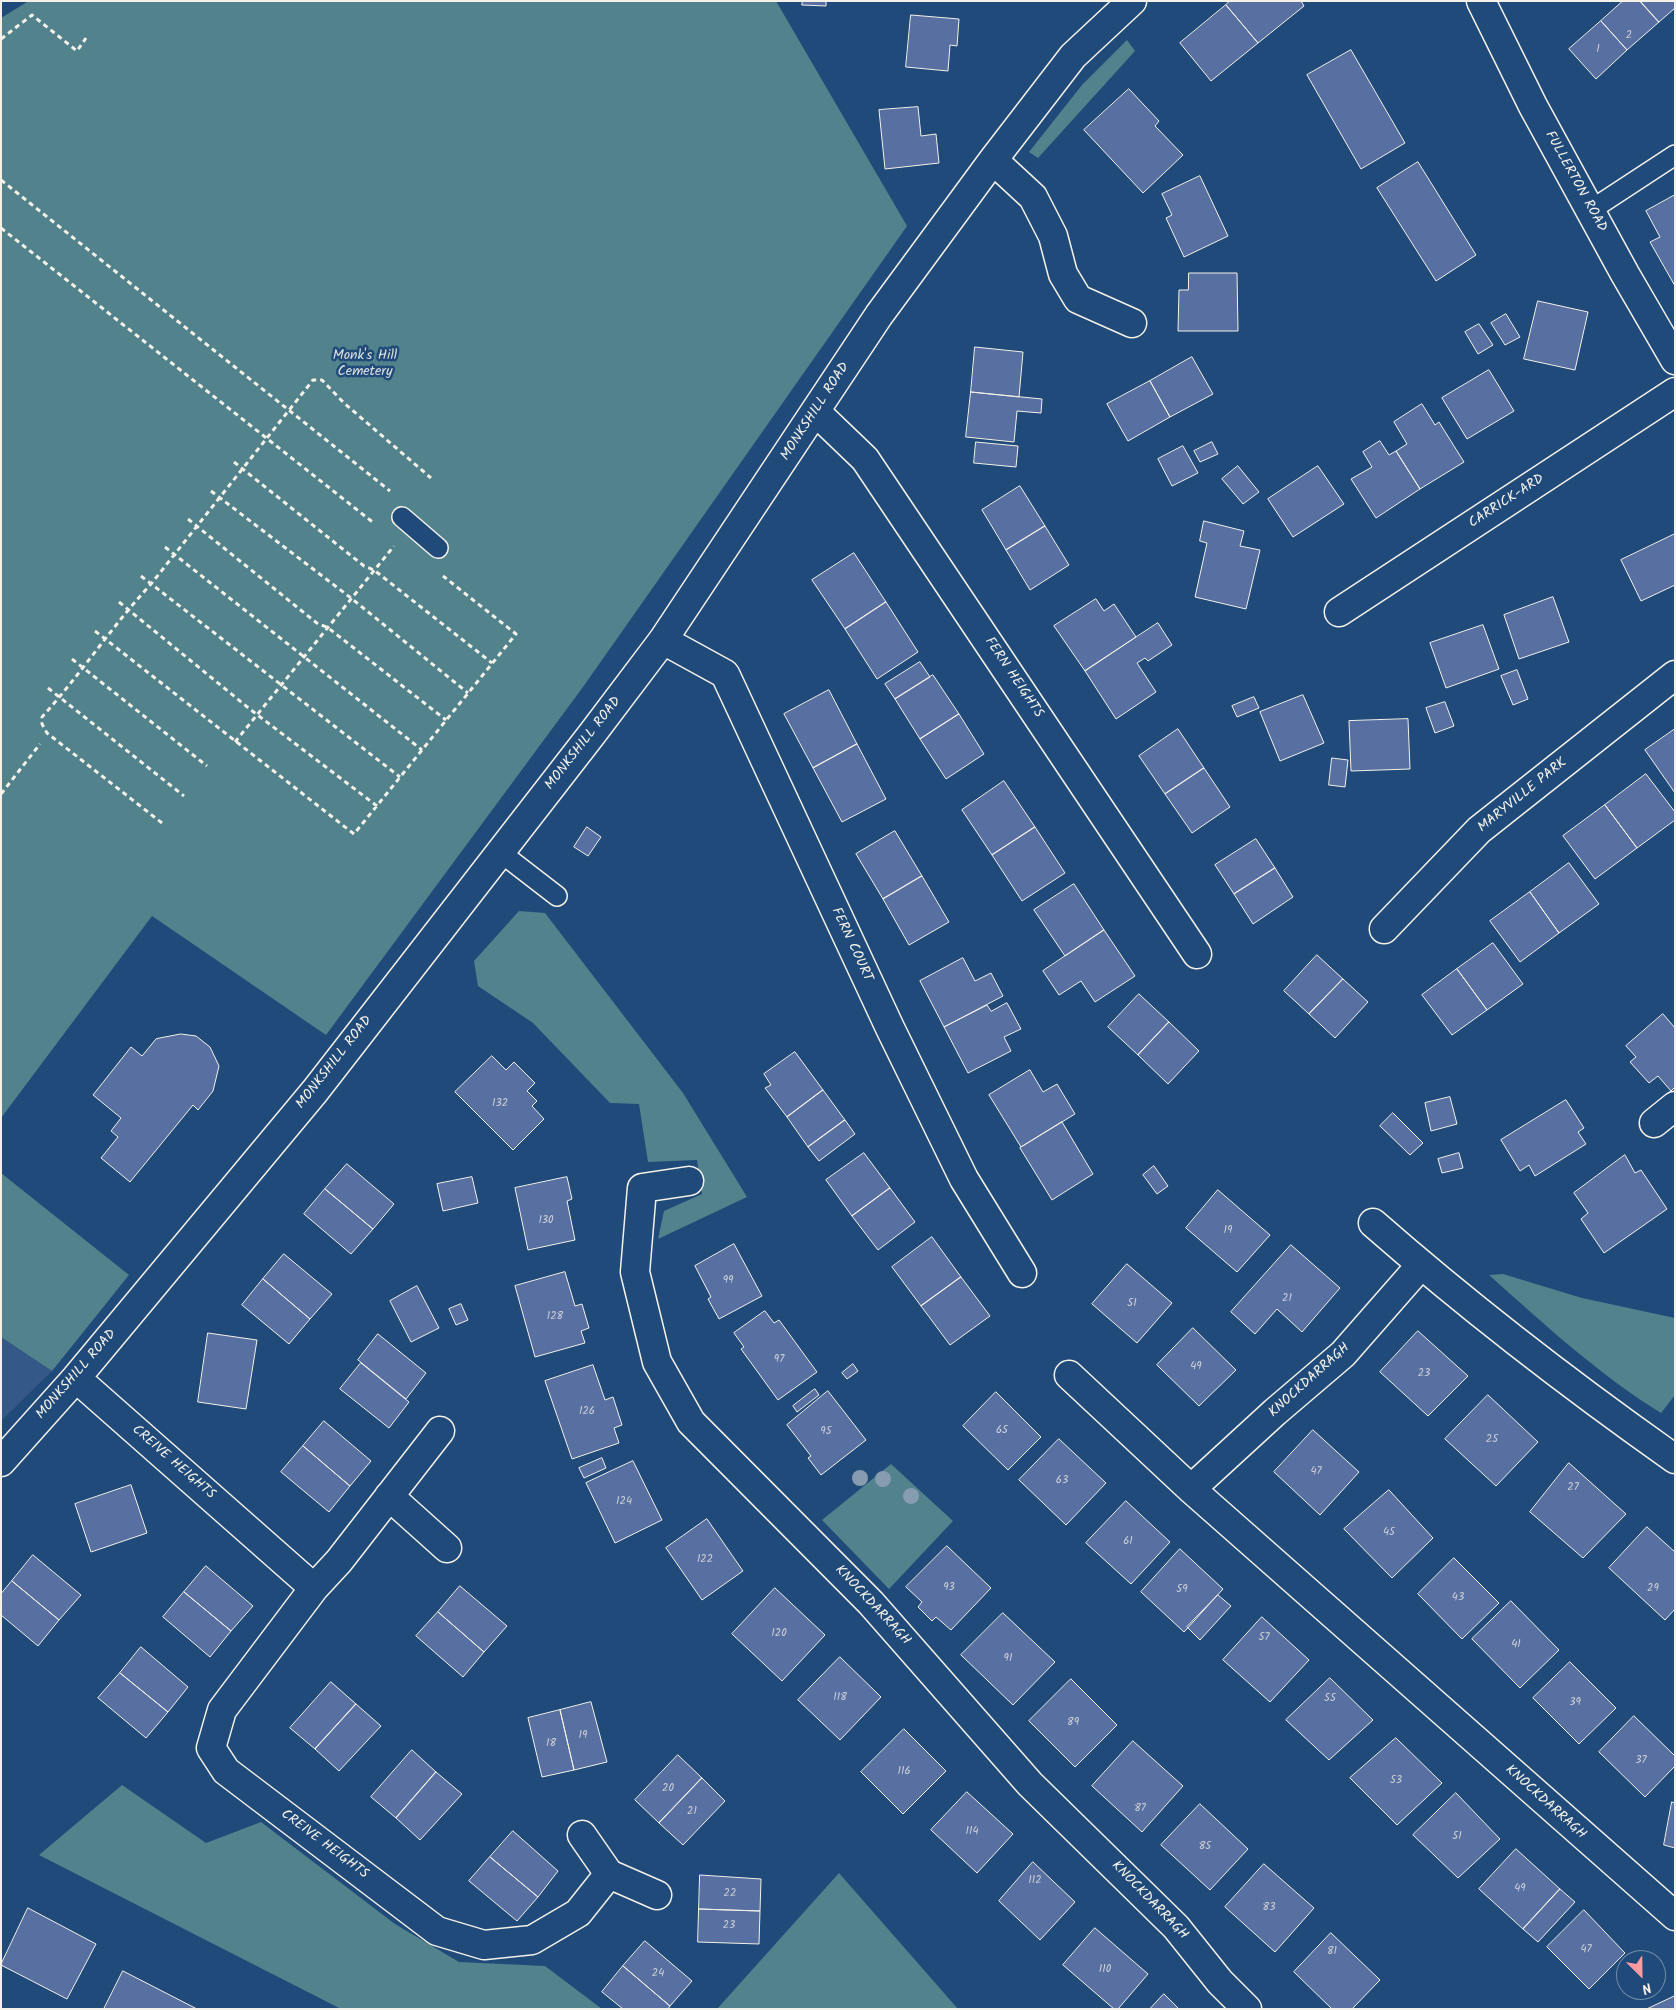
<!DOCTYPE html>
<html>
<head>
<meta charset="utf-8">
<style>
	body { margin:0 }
	#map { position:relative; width:1676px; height:2010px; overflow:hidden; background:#1f4a7a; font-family:Kalam,sans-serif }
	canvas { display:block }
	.frame { position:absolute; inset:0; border:2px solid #f4f1e8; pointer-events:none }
	.north { position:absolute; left:1616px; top:1950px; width:50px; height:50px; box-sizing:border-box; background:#1f4a7a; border:1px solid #748da6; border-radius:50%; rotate:157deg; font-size:14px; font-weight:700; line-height:20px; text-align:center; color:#f4f1e8 }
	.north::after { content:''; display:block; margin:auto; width:18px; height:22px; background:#ff9aa2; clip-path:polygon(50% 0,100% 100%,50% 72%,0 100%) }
</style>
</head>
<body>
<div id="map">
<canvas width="1676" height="2010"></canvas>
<div class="frame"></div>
<div class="north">N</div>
</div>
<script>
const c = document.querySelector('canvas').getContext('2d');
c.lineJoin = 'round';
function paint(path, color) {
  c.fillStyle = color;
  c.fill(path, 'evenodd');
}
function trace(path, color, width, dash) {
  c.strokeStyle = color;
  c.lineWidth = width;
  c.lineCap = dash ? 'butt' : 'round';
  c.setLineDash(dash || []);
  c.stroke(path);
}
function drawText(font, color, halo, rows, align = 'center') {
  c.font = font + ' Kalam,sans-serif';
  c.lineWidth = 5;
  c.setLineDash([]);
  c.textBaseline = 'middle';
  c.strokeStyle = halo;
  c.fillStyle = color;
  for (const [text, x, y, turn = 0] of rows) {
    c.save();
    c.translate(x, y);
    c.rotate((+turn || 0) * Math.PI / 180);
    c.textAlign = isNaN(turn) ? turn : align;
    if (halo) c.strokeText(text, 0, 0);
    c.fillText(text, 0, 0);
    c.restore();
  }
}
paint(new Path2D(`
	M1,1337L52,1371L1,1421Z`), '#345888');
paint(new Path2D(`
	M776,1L907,226L583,687L326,1035L152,916L1,1118V18L27,2Z
	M1127,40L1135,51L1038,158L1029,152L1082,85Z
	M519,911L545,913L683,1093L747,1197L658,1239L664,1211L702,1194L697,1160L648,1162L639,1104L610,1103L533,1023L478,986L474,961Z
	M1,1173L129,1275L52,1371L1,1337Z
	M1503,1274L1582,1298L1675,1318V1395L1661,1413C1598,1374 1544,1324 1489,1275Z
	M891,1464L953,1521L889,1589L822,1520Z
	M122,1785L206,1843L261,1822L395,1924L459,1962L545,1966L602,2009H341L39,1855Z
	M839,1873L958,2009H717Z`), '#52828c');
const building = new Path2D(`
	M803,1H826V6L802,5Z
	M1230,1H1301L1304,6L1258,43L1226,5Z
	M1623,1H1640L1659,22L1627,50L1601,21Z
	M1640,1H1675V8L1659,22Z
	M1226,5L1258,43L1211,81L1180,43Z
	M911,15L959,19L957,46L950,45L948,71L906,67Z
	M1601,21L1627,50L1596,79L1569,49Z
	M1351,50L1405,143L1361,169L1307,75Z
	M1129,89L1159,121L1155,126L1183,155L1143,193L1084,130Z
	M918,107L921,136L936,134L939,163L885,169L879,110Z
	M1418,162L1476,255L1436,281L1377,188Z
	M1200,176L1228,236L1184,257L1166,218L1172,215L1162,194Z
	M1675,195V286L1650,242L1660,237L1646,211Z
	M1189,273H1237L1238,331H1178L1179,290H1188Z
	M1538,301L1588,312L1575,370L1524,359Z
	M1506,314L1520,337L1505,345L1491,323Z
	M1479,324L1493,345L1478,354L1465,332Z
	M975,347L1023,352L1019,397L971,392Z
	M1192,357L1213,394L1170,417L1150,381Z
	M1489,370L1514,411L1467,439L1442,398Z
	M1150,381L1170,417L1128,441L1107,404Z
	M971,392L1042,399L1041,413L1017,411L1014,442L966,437Z
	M1422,404L1435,425L1439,422L1464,462L1420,489L1396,451L1407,444L1394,422Z
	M1380,441L1389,455L1396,451L1420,489L1376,518L1351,479L1372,467L1363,452Z
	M976,442L1018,446L1016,467L974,463Z
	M1212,442L1218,454L1200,462L1194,451Z
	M1183,446L1198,473L1172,486L1158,459Z
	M1238,466L1259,492L1243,504L1222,479Z
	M1318,466L1344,504L1293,537L1268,499Z
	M1020,486L1045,526L1006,550L982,510Z
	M1204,521L1244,531L1240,546L1260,550L1246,609L1195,597L1207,543L1200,541Z
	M1045,526L1069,565L1030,590L1006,550Z
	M1675,534V585L1641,601L1621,560Z
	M854,553L886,602L845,629L812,580Z
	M1553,597L1569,642L1519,659L1504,615Z
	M1096,599L1104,611L1114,604L1136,637L1085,671L1054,626Z
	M886,602L918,652L877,679L845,629Z
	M1158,623L1172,645L1148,661L1145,658L1137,663L1156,692L1116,719L1085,671Z
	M1483,625L1499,669L1446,688L1430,643Z
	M920,662L930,677L895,699L885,684Z
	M1517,670L1528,699L1513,705L1501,676Z
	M933,675L959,714L920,739L895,699Z
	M829,690L857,744L813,768L784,714Z
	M1303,695L1324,743L1280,761L1260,712Z
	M1254,697L1259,708L1237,717L1232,706Z
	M1445,702L1454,726L1435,733L1426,708Z
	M959,714L984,754L946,779L920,739Z
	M1408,719L1410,769L1351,771L1349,721Z
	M1178,729L1204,768L1165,794L1139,756Z
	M1675,729V793L1645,750Z
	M857,744L886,799L842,822L813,768Z
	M1332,758L1348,760L1345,787L1329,785Z
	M1204,768L1230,807L1192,833L1165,794Z
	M1646,774L1675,812V820L1637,848L1605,805Z
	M1004,781L1035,827L992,855L962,810Z
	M1605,805L1637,848L1595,879L1563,836Z
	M587,827L601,837L588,856L574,847Z
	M1035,827L1065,873L1022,901L992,855Z
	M895,831L922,876L883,899L856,854Z
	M1256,839L1275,868L1234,894L1215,865Z
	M1569,863L1599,904L1559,933L1530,892Z
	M1275,868L1293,897L1253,924L1234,894Z
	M922,876L949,922L909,945L883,899Z
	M1074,884L1104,930L1065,956L1034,910Z
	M1530,892L1559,933L1520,962L1490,921Z
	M1104,930L1135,976L1095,1002L1081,981L1059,995L1043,971Z
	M1493,943L1523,984L1487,1010L1457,969Z
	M1317,955L1343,979L1309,1014L1284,991Z
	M963,958L975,981L991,973L1003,996L944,1027L920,981Z
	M1457,969L1487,1010L1452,1035L1422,995Z
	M1343,979L1368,1002L1335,1038L1309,1014Z
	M1139,994L1169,1022L1138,1055L1108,1027Z
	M1007,1003L1021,1029L1004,1037L1011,1051L968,1073L944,1027L987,1005L991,1011Z
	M1663,1014L1675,1028V1087L1671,1091L1658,1076L1649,1083L1630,1062L1636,1057L1626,1046Z
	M1169,1022L1199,1051L1168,1084L1138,1055Z
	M181,1034L196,1036L210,1047L219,1066L213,1091L198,1110L193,1105L130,1182L101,1158L118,1137L111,1131L121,1118L93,1095L131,1047L142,1056L156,1039Z
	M795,1052L823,1090L787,1117L765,1088L771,1085L764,1074Z
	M492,1056L506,1070L514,1062L535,1083L527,1091L537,1101L532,1106L544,1119L513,1150L455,1092Z
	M1030,1070L1043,1092L1057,1084L1075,1114L1021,1147L989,1095Z
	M823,1090L845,1120L808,1147L787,1117Z
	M1450,1097L1457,1124L1431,1131L1425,1103Z
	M1566,1100L1584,1128L1578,1132L1586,1144L1535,1176L1529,1165L1520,1171L1501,1140Z
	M1393,1113L1423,1143L1410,1155L1380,1126Z
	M845,1120L855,1134L819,1161L808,1147Z
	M1062,1122L1093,1174L1052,1200L1020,1148Z
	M864,1153L890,1188L852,1216L826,1180Z
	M1459,1153L1463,1168L1442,1173L1438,1159Z
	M1625,1155L1635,1173L1641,1170L1667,1209L1604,1253L1581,1219L1588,1213L1574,1193Z
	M347,1164L394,1204L373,1229L325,1189Z
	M1154,1166L1168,1186L1157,1194L1143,1175Z
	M472,1177L478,1203L443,1211L437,1184Z
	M567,1177L572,1199L567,1201L575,1240L528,1250L515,1188Z
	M890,1188L915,1222L878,1250L852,1216Z
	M325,1189L373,1229L351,1254L304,1214Z
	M1218,1190L1270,1235L1237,1272L1186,1228Z
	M932,1237L961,1277L921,1306L892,1267Z
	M734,1244L762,1296L719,1319L708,1299L711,1297L695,1266Z
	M1291,1245L1340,1288L1302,1332L1277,1309L1255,1334L1231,1312Z
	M284,1254L332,1294L310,1319L263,1279Z
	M1127,1264L1172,1303L1137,1343L1092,1304Z
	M565,1272L575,1306L582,1304L589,1328L581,1331L585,1343L535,1357L515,1286Z
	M961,1277L990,1316L950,1345L921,1306Z
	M263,1279L310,1319L289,1344L242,1305Z
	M417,1286L439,1328L411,1342L390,1301Z
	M461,1304L468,1320L456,1325L449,1309Z
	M765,1311L774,1323L779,1320L817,1372L778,1400L741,1349L744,1347L734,1333Z
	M1193,1328L1236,1370L1199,1406L1157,1365Z
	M1418,1331L1468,1376L1428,1416L1380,1372Z
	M208,1333L257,1340L246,1409L198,1402Z
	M378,1334L426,1373L406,1399L358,1360Z
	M361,1363L409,1402L389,1428L340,1389Z
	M853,1364L858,1371L847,1379L842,1373Z
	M593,1365L605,1400L613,1397L622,1425L614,1428L619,1443L572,1459L545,1381Z
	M815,1389L819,1395L797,1412L793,1406Z
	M828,1391L866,1440L821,1475L808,1458L811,1456L787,1425Z
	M996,1392L1041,1437L1008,1470L963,1426Z
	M1488,1395L1538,1442L1496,1486L1445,1439Z
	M324,1421L371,1461L350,1486L303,1446Z
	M1313,1430L1359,1472L1320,1515L1274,1472Z
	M1059,1439L1106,1483L1066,1525L1019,1480Z
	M303,1446L350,1486L329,1512L281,1472Z
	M602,1458L606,1468L584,1478L579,1468Z
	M633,1461L662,1520L615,1543L586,1483Z
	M1569,1463L1626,1514L1583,1558L1530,1512Z
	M131,1485L147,1533L91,1552L75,1504Z
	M1389,1490L1433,1538L1392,1578L1344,1529Z
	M1126,1501L1170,1542L1131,1584L1086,1543Z
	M707,1519L743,1571L702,1600L666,1548Z
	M1647,1527L1675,1552V1609L1665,1620L1609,1568Z
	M947,1546L991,1588L951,1630L936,1617L932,1621L918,1607L922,1602L906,1587Z
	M1180,1549L1223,1589L1184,1632L1141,1592Z
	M33,1555L81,1595L59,1620L12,1581Z
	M1454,1558L1499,1603L1462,1639L1418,1594Z
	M206,1566L253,1606L231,1631L184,1592Z
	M12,1581L59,1620L38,1646L1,1615V1594Z
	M460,1586L507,1626L484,1652L438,1612Z
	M775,1588L825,1635L782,1681L732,1634Z
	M184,1592L231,1631L210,1657L163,1617Z
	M1218,1595L1231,1606L1200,1640L1187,1627Z
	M1511,1601L1559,1650L1520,1688L1472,1639Z
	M438,1612L484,1652L463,1677L416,1636Z
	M1003,1613L1055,1662L1013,1705L961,1655Z
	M1262,1617L1309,1660L1270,1702L1223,1660Z
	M141,1647L188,1687L168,1712L120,1673Z
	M840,1657L881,1697L840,1740L798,1700Z
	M1570,1662L1616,1708L1579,1744L1533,1698Z
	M120,1673L168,1712L146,1738L98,1698Z
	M1330,1678L1373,1720L1329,1760L1286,1720Z
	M1071,1679L1117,1725L1075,1767L1029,1721Z
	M331,1682L356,1704L315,1749L290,1728Z
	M591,1702L607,1762L574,1770L560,1710Z
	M356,1704L381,1726L339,1771L315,1749Z
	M560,1710L574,1770L542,1777L528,1718Z
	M1634,1716L1675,1756V1766L1645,1797L1599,1752Z
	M904,1729L946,1771L903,1814L861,1772Z
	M1396,1738L1442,1783L1397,1825L1350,1778Z
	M1133,1741L1183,1786L1142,1832L1092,1786Z
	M412,1750L436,1772L396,1818L371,1797Z
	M678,1755L702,1778L659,1823L635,1800Z
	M436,1772L462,1794L420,1840L396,1818Z
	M702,1778L725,1801L683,1845L659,1823Z
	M967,1792L1013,1834L977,1873L931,1830Z
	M1456,1793L1500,1839L1458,1878L1413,1835Z
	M1672,1802L1675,1803V1848L1664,1845Z
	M1200,1804L1248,1849L1210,1890L1161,1845Z
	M513,1831L558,1871L538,1897L490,1857Z
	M1516,1849L1560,1889L1523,1929L1479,1889Z
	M490,1857L538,1897L517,1921L469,1881Z
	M1033,1862L1075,1902L1040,1940L999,1901Z
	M1264,1864L1314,1908L1275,1952L1225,1907Z
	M700,1875L761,1879L760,1911L699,1909Z
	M1560,1889L1575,1902L1538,1942L1523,1929Z
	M28,1908L96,1944L67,1999L1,1965Z
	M699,1909L760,1911L759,1944L698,1942Z
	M1584,1910L1625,1953L1589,1989L1547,1947Z
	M1095,1928L1148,1974L1118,2009H1114L1063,1965Z
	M1331,1933L1380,1980L1352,2009H1332L1294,1972Z
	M645,1941L692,1981L670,2006L623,1966Z
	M623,1966L670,2006L668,2009H623L602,1992Z
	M123,1971L197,2009H104Z
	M1164,1994L1179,2009H1150Z
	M1675,1996V2009H1647Z`);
paint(building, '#5870a1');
trace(building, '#f4f1e8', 1);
const service = new Path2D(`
	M1591,210L1675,155
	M402,517L438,548
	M500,852L557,896`);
const minor = new Path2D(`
	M1481,1L1533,106L1625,274L1675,360
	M993,160L1033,197L1053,236L1063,274L1078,299L1132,323
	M816,412L865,459L1197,954
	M1339,612L1675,392
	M663,640L725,674L890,1028L964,1179L1022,1273
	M1384,929L1479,830L1675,675
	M1654,1123L1675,1106
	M689,1181L642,1188L635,1272L657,1362L691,1422L871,1603L1030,1784L1176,1927L1220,1982L1247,2009
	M1373,1223C1469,1307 1570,1385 1675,1459
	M1069,1375L1191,1489L1675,1916
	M76,1378L314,1588
	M440,1431L339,1561L314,1588L222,1710L211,1748L226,1771L437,1931L484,1945L532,1940L578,1913L609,1874
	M1,1462L76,1378L315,1091L592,734L663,640L879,315L993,160L1073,56L1132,1
	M1191,1489L1275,1412L1343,1354L1421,1265
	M389,1496L447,1548
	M582,1835L609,1874L657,1895`);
trace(service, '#f4f1e8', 22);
trace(minor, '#f4f1e8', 31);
trace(new Path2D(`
	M1,39L32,15L77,51L86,38
	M1,180L390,491
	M1,228L375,524
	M234,462L364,566L374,570L492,663
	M211,491L351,598L468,693
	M188,519L318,624L327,627L446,720
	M165,547L422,750
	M141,576L400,777
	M119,602L251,710L377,806
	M95,631L354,834L516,634L443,576
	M72,659L207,766
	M48,688L184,796
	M235,742L394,546
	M1,794L40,744
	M162,823L47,733L42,724V717C81,674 112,626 151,584L313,380H322L344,403L431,478`), '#f4f1e8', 3, [5, 4]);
trace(service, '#1f4a7a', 19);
trace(minor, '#1f4a7a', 28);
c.fillStyle = '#879caf';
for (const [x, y] of [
	[860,1478],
	[883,1479],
	[911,1496]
]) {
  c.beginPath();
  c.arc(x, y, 8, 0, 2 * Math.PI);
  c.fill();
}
drawText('11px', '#cdd1d6', null, [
	["2",1629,36],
	["1",1598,50],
	["132",500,1104],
	["130",546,1221],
	["19",1228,1231],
	["99",728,1281],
	["21",1287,1299],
	["51",1132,1304],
	["128",555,1317],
	["97",779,1360],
	["49",1196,1367],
	["23",1424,1374],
	["126",587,1412],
	["65",1002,1431],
	["95",826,1432],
	["25",1492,1440],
	["47",1316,1472],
	["63",1062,1481],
	["27",1573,1488],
	["124",624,1502],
	["45",1389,1533],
	["61",1128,1542],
	["122",705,1560],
	["93",949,1588],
	["29",1653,1589],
	["59",1182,1590],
	["43",1458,1598],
	["120",779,1634],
	["57",1264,1638],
	["41",1516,1645],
	["91",1008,1659],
	["118",840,1698],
	["55",1330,1699],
	["39",1575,1703],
	["89",1073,1723],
	["19",583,1736],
	["18",551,1744],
	["37",1641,1761],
	["116",904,1772],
	["53",1396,1781],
	["20",668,1789],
	["87",1140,1809],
	["21",692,1812],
	["114",972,1832],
	["51",1457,1837],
	["85",1205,1847],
	["112",1035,1881],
	["49",1520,1889],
	["22",730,1894],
	["83",1269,1908],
	["23",729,1926],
	["47",1586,1950],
	["81",1332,1952],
	["110",1105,1970],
	["24",658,1974]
]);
drawText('14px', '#f4f1e8', '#1f4a7a', [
	["FULLERTON ROAD",1575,182,61],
	["MONKSHILL ROAD",816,412,-57],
	["CARRICK-ARD",1507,502,-33],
	["FERN HEIGHTS",1013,678,56],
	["MONKSHILL ROAD",584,744,-52],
	["MARYVILLE PARK",1523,796,-39],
	["FERN COURT",851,945,65],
	["MONKSHILL ROAD",335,1063,-52],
	["MONKSHILL ROAD",77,1375,-49],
	["KNOCKDARRAGH",1310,1381,-42],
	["CREIVE HEIGHTS",173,1463,41],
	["KNOCKDARRAGH",872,1606,47],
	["KNOCKDARRAGH",1545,1803,42],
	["CREIVE HEIGHTS",324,1845,37],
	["KNOCKDARRAGH",1149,1901,46]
]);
drawText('14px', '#dce0da', '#1f4a7a', [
	["Monk's Hill",365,357],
	["Cemetery",365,373]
]);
</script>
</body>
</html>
